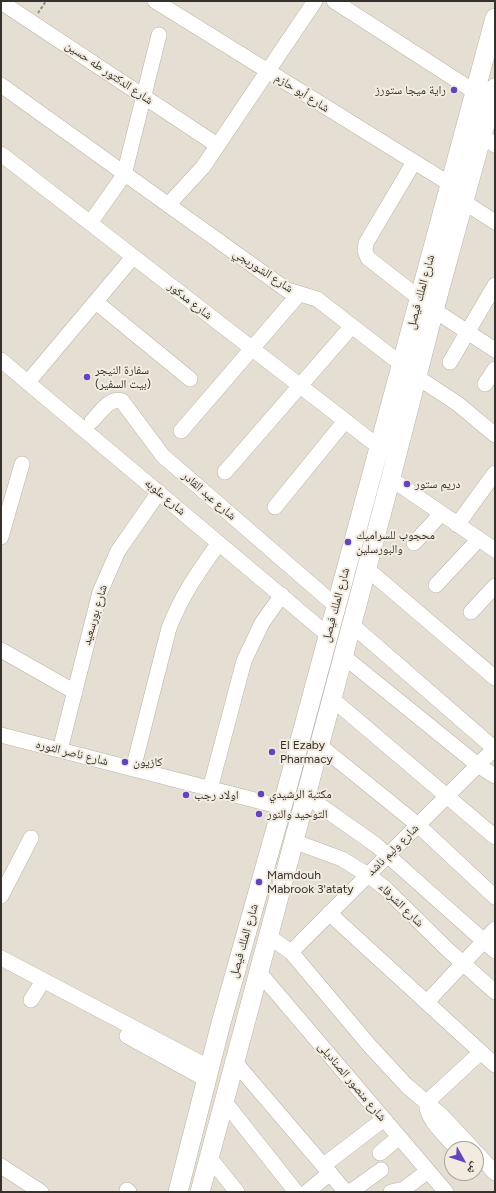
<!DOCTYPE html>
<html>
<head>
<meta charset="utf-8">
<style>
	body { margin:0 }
	#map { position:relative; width:496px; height:1193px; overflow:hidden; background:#e5ded2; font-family:Figtree,"Noto Naskh Arabic",sans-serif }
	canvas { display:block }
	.frame { position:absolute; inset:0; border:2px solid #35322e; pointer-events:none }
	.north { position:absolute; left:444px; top:1141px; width:40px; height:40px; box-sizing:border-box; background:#f2ebe0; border:1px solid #a6a199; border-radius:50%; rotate:129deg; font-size:11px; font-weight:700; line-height:16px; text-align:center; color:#35322e }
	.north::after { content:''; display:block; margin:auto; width:14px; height:18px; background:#6344bd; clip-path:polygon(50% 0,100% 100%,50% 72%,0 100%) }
</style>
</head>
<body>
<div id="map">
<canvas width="496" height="1193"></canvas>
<div class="frame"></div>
<div class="north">ش</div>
</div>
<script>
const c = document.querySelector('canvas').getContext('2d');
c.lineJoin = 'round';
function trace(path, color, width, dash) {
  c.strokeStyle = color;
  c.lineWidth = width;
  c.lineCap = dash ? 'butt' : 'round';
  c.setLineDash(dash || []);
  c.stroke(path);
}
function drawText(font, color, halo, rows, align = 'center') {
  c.font = font + ' Figtree,"Noto Naskh Arabic",sans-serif';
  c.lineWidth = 4;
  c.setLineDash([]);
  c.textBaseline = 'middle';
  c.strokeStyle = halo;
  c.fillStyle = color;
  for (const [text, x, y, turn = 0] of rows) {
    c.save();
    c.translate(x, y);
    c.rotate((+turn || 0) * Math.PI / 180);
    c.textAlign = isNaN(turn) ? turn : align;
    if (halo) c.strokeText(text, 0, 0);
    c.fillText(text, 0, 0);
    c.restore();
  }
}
const minor = new Path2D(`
	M155,1L450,184
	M334,1L475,92
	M1,2L217,145
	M1,85L287,290L317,299L401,364
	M482,136L495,145
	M1,154L379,447
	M414,162L366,243L365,251L368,258L419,298
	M464,202L495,222
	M168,205L203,167L315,1
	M90,223L124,175L159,35
	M96,302L190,379
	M434,310L495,350
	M1,360L328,635
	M450,362L495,285
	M417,377L458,404L495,435
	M28,382L133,257
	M485,384L495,369
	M92,421C100,413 109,397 122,401L163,456L336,606
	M181,431L299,294
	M225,472L352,326
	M390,478L495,550
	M275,507L345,421
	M457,525L495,473
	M1,537L22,464
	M414,543L441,514
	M366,568L495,678
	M436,585L479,539
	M471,612L495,586
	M351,624L495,749
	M1,650L75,692
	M342,655L479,766L495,776
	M331,698L495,837
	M1,735L282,807
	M318,744L418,825L495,897
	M60,750L100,592L118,551L159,492
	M133,769L169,628C182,595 198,572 219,543
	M210,789L244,661L262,623L282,595
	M305,795L376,845L495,951
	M293,841L342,859L368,875L386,889L448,950L495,992
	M1,896L31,838
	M329,913L495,1065
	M268,936L291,952L369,1045L406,1085L441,1115L473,1149
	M291,952L495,748
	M1,958L210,1068
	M258,971L446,1192
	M31,1000L43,981
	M427,1002L495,929
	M127,1036L207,1080
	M234,1061L346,1192
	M224,1101L296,1192
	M457,1149C448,1138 424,1118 427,1102L481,1052
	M476,1152L495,1173
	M380,1153L399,1137
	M209,1157L237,1192
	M324,1165L384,1119
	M1,1166L41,1192
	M127,1190L129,1192
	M307,1192L330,1173
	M350,1192L381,1170
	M391,1192L404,1189L428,1171`);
const major = new Path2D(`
	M178,1192L221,1023L282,807L495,18
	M200,1192L389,485L434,310L495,88`);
trace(minor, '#bab3a8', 16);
trace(major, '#bab3a8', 20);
trace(new Path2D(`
	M38,13L46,1`), '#908b83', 2, [3, 2]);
trace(minor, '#fff', 15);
trace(major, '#fff', 19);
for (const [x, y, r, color] of [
	[454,90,4,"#6344bd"],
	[87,377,4,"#6344bd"],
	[407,484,4,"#6344bd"],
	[348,542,4,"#6344bd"],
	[272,752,4,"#6344bd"],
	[125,762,4,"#6344bd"],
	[261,794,4,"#6344bd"],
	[186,795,4,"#6344bd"],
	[259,814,4,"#6344bd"],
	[259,882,4,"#6344bd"]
]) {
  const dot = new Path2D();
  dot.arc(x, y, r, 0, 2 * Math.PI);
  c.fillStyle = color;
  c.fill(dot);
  trace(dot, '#f2ebe0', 1.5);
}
drawText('12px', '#35322e', '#f2ebe0', [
	["شارع الدكتور طه حسين",109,73,34],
	["شارع أبو حازم",302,93,32],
	["شارع الشوربجي",263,271,33],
	["شارع الملك فيصل",421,292,-75],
	["شارع مدكور",190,301,38],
	["شارع عبد القادر",209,496,41],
	["شارع علوبه",165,497,40],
	["شارع الملك فيصل",336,605,-75],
	["شارع بورسعيد",95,615,-74],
	["شارع ناصر الثوره",72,753,14],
	["شارع وليم ناشد",393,850,-45],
	["شارع الشرفاء",401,905,44],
	["شارع الملك فيصل",244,941,-74],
	["شارع منصور الصناديلى",352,1082,50]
]);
drawText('12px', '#35322e', '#f2ebe0', [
	["راية ميجا ستورز",446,90,"right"],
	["سفارة النيجر",95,370],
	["(بيت السفير)",95,384],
	["دريم ستور",415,484],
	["محجوب للسراميك",356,535],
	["والبورسلين",356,549],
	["El Ezaby",280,745],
	["Pharmacy",280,759],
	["كازيون",133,762],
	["مكتبة الرشيدي",269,794],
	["اولاد رجب",194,795],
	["التوحيد والنور",267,814],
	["Mamdouh",267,875],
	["Mabrook 3'ataty",267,889]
], 'left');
</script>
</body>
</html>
